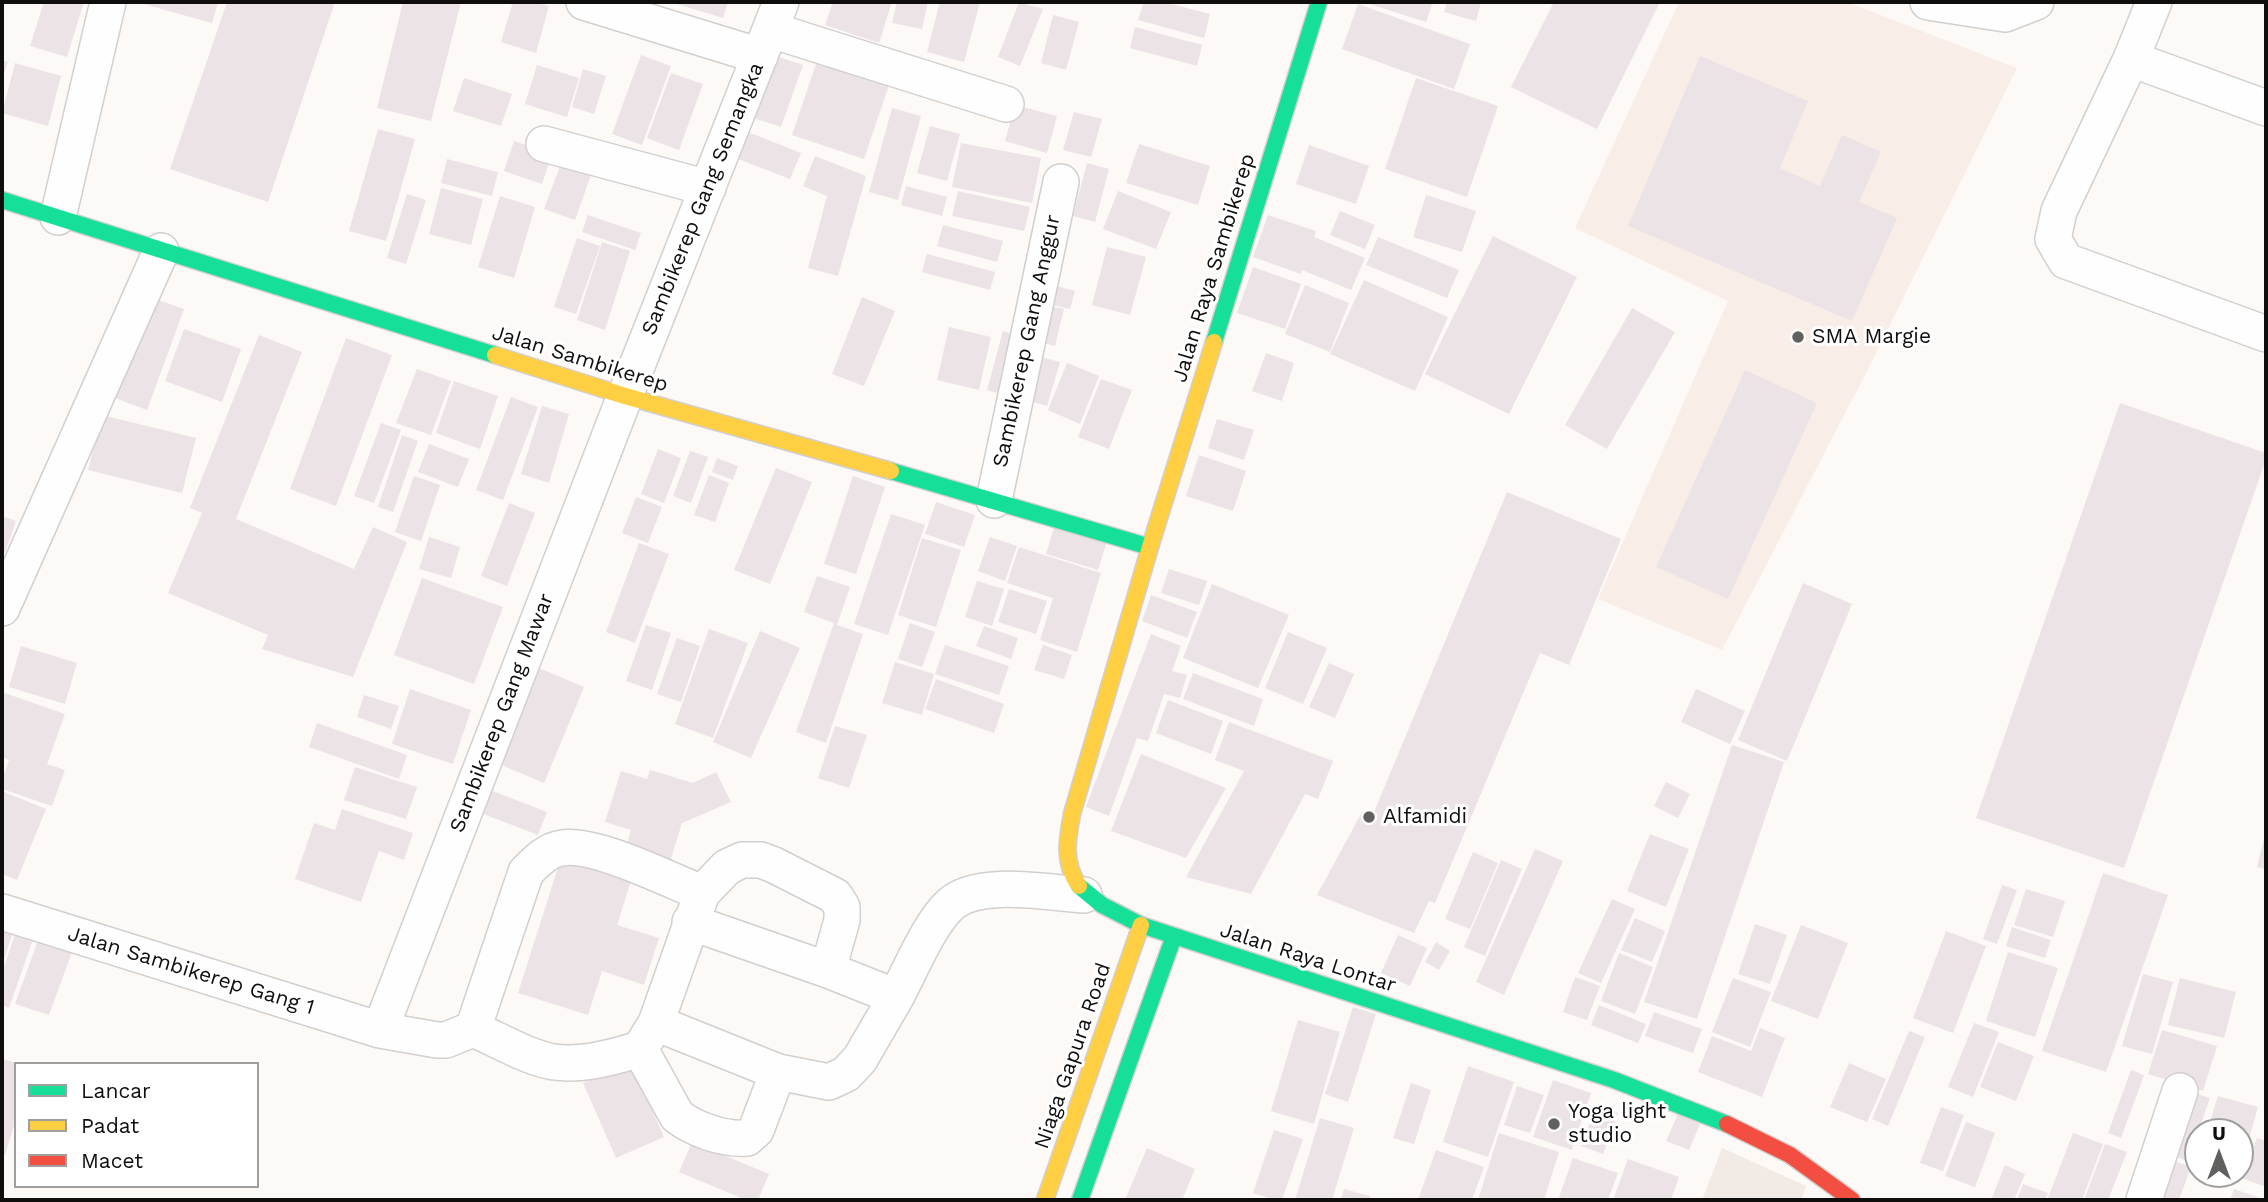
<!DOCTYPE html>
<html>
<head>
<meta charset="utf-8">
<style>
	body { margin:0 }
	#map { position:relative; width:2268px; height:1202px; overflow:hidden; background:#fcf9f7; font-family:"Work Sans",sans-serif }
	canvas { display:block }
	.frame { position:absolute; inset:0; border:4px solid #0f0e0d; pointer-events:none }
	.legend { position:absolute; left:14px; top:1062px; width:245px; height:126px; box-sizing:border-box; background:#fff; border:2px solid #9f9f9e; margin:0; padding:9px 12px; list-style:none; font-size:21px; color:#0f0e0d }
	.legend li { display:flex; align-items:center; gap:14px; height:35px }
	.legend b { width:35px; border:2px solid #9f9f9e }
	.north { position:absolute; left:2184px; top:1118px; width:70px; height:70px; box-sizing:border-box; background:#fff; border:2px solid #9f9f9e; border-radius:50%; rotate:0deg; font-size:19px; font-weight:700; line-height:28px; text-align:center; color:#0f0e0d }
	.north::after { content:''; display:block; margin:auto; width:24px; height:32px; background:#62605f; clip-path:polygon(50% 0,100% 100%,50% 72%,0 100%) }
</style>
</head>
<body>
<div id="map">
<canvas width="2268" height="1202"></canvas>
<div class="frame"></div>
<ul class="legend">
<li><b style="height:9px;background:#16e098"></b>Lancar</li>
<li><b style="height:9px;background:#ffcf43"></b>Padat</li>
<li><b style="height:9px;background:#f24e42"></b>Macet</li>
</ul>
<div class="north">U</div>
</div>
<script>
const c = document.querySelector('canvas').getContext('2d');
c.lineJoin = 'round';
function paint(path, color) {
  c.fillStyle = color;
  c.fill(path, 'evenodd');
}
function trace(path, color, width, dash) {
  c.strokeStyle = color;
  c.lineWidth = width;
  c.lineCap = dash ? 'butt' : 'round';
  c.setLineDash(dash || []);
  c.stroke(path);
}
function drawText(font, color, halo, rows, align = 'center') {
  c.font = font + ' "Work Sans",sans-serif';
  c.lineWidth = 6;
  c.setLineDash([]);
  c.textBaseline = 'middle';
  c.strokeStyle = halo;
  c.fillStyle = color;
  for (const [text, x, y, turn = 0] of rows) {
    c.save();
    c.translate(x, y);
    c.rotate((+turn || 0) * Math.PI / 180);
    c.textAlign = isNaN(turn) ? turn : align;
    if (halo) c.strokeText(text, 0, 0);
    c.fillText(text, 0, 0);
    c.restore();
  }
}
paint(new Path2D(`
	M1722,1148L1806,1186L1801,1200H1702Z`), '#f1eae5');
paint(new Path2D(`
	M1679,2H1847L2017,68L1866,373L1722,650L1598,599L1728,301L1575,228Z`), '#f8ede7');
paint(new Path2D(`
	M44,2H84L67,57L30,46Z
	M136,2H218L212,23Z
	M227,2H335L268,202L170,169Z
	M403,2H461L431,121L377,108Z
	M513,2H533L549,6L536,53L501,42Z
	M670,2H728L723,18Z
	M833,2H892L879,43L825,25Z
	M897,2H928L922,29L892,23Z
	M940,2H980L964,62L927,52Z
	M1019,2L1043,9L1020,66L998,57Z
	M1144,2H1164L1210,14L1204,38L1138,20Z
	M1363,2H1433L1426,22Z
	M1447,2H1481L1476,21L1444,12Z
	M1554,2H1660L1597,129L1511,87Z
	M1358,4L1470,44L1454,89L1342,49Z
	M1053,15L1079,22L1066,70L1041,63Z
	M1135,27L1202,45L1197,66L1130,48Z
	M821,49L893,73L864,159L792,135Z
	M766,53L803,65L781,127L744,115Z
	M641,55L671,66L642,145L612,134Z
	M1700,56L1808,101L1780,168L1820,186L1842,135L1881,152L1859,202L1897,218L1852,321L1628,226Z
	M2,60L8,62L2,78Z
	M15,63L61,76L48,126L2,113Z
	M537,65L579,78L567,117L525,104Z
	M583,69L606,76L594,114L572,107Z
	M671,73L703,84L679,150L647,138Z
	M464,78L512,94L501,126L453,111Z
	M1416,78L1498,106L1467,197L1385,169Z
	M1015,105L1057,116L1047,153L1005,141Z
	M892,108L921,116L898,200L869,192Z
	M1074,112L1102,119L1091,157L1063,150Z
	M930,126L960,134L947,181L917,173Z
	M378,129L415,139L386,241L349,231Z
	M743,130L801,153L790,179L733,157Z
	M514,141L552,154L542,184L504,171Z
	M961,143L1041,158L1032,203L952,187Z
	M1139,144L1210,166L1198,205L1126,183Z
	M1309,145L1369,166L1356,204L1296,184Z
	M815,156L866,176L838,276L808,268L827,196L803,186Z
	M447,159L498,172L492,196L441,183Z
	M562,161L592,172L575,220L544,209Z
	M1087,163L1109,169L1095,222L1073,216Z
	M906,186L947,197L942,216L901,205Z
	M441,188L483,199L471,245L429,234Z
	M958,191L1030,207L1024,231L952,216Z
	M1118,191L1171,212L1156,249L1103,229Z
	M407,194L426,200L406,264L387,258Z
	M1426,195L1476,211L1462,252L1413,237Z
	M500,196L535,207L514,278L478,267Z
	M1340,211L1375,225L1365,249L1330,235Z
	M588,215L641,233L635,250L582,232Z
	M1268,215L1316,231L1314,237L1365,258L1351,290L1302,270L1301,274L1253,257Z
	M943,225L1003,241L997,262L937,246Z
	M1493,236L1577,277L1509,414L1425,374Z
	M1378,237L1459,270L1447,298L1366,265Z
	M577,238L600,246L576,314L554,307Z
	M602,242L630,251L605,330L577,320Z
	M1107,247L1146,257L1130,315L1092,305Z
	M927,254L995,272L990,290L922,272Z
	M1253,267L1301,284L1285,329L1237,313Z
	M1364,280L1448,317L1415,391L1330,354Z
	M1305,285L1349,303L1330,352L1285,334Z
	M1057,286L1075,291L1070,309L1052,305Z
	M149,297L184,309L147,410L112,397Z
	M862,297L895,311L864,386L832,374Z
	M1049,306L1064,309L1055,346L1039,342Z
	M1632,308L1675,332L1607,449L1565,425Z
	M949,327L991,337L979,390L937,380Z
	M184,329L241,349L222,402L165,381Z
	M1003,331L1020,336L1004,395L987,390Z
	M259,335L302,352L236,519L354,569L373,527L407,542L353,677L262,649L268,635L168,593L202,513L190,508Z
	M346,338L392,355L336,506L290,489Z
	M1266,353L1294,363L1282,401L1252,391Z
	M1041,357L1060,362L1047,406L1029,401Z
	M1067,363L1099,376L1080,424L1048,410Z
	M417,369L451,381L431,435L396,423Z
	M1745,370L1817,403L1728,599L1656,567Z
	M1101,379L1132,390L1109,449L1078,437Z
	M454,381L498,396L480,449L436,433Z
	M511,397L538,407L503,500L476,490Z
	M2120,403L2266,453V459L2124,868L1976,818Z
	M542,406L569,414L549,483L521,474Z
	M102,415L196,438L182,493L88,470Z
	M1217,419L1254,430L1244,460L1208,448Z
	M381,423L401,430L374,503L354,496Z
	M402,435L418,441L393,512L378,507Z
	M429,444L469,459L458,487L418,472Z
	M658,449L681,458L664,503L641,494Z
	M690,451L708,457L691,503L673,496Z
	M1199,455L1246,471L1233,511L1186,496Z
	M717,458L738,466L733,480L712,472Z
	M776,468L812,482L770,584L734,570Z
	M709,475L729,483L715,522L694,515Z
	M414,476L440,485L421,541L395,532Z
	M853,476L885,487L856,574L824,564Z
	M1507,492L1621,539L1569,665L1540,653L1435,903L1429,901L1414,933L1317,895L1362,812L1372,817Z
	M636,497L662,507L648,543L622,533Z
	M936,502L975,515L964,547L925,534Z
	M509,503L535,513L507,586L481,576Z
	M891,514L925,525L888,635L854,624Z
	M2,516L16,521L5,553L2,551Z
	M1056,521L1108,538L1098,570L1046,554Z
	M429,537L460,547L451,578L419,569Z
	M990,537L1017,546L1005,581L978,571Z
	M922,538L961,550L936,627L898,615Z
	M639,543L669,554L635,643L606,632Z
	M1019,547L1101,573L1077,652L1040,640L1053,598L1007,583Z
	M1169,569L1207,581L1199,605L1161,593Z
	M817,576L850,587L837,625L863,634L826,743L796,732L834,623L804,612Z
	M422,578L503,607L474,684L394,655Z
	M977,581L1004,589L992,626L965,617Z
	M1803,583L1852,604L1787,761L1738,740Z
	M1212,584L1289,615L1258,688L1183,658Z
	M1009,589L1047,601L1036,634L998,622Z
	M1151,595L1197,612L1187,638L1142,621Z
	M910,623L935,632L922,667L898,659Z
	M646,625L671,633L652,690L626,681Z
	M984,626L1018,638L1011,659L976,646Z
	M709,629L748,643L713,738L675,724Z
	M760,631L800,648L751,758L713,742Z
	M1288,632L1327,648L1303,704L1265,688Z
	M1151,634L1181,646L1172,671L1187,675L1180,698L1164,694L1148,741L1137,738L1109,816L1086,807Z
	M677,638L700,646L681,702L657,694Z
	M945,645L1009,666L999,695L935,674Z
	M1043,645L1072,655L1064,679L1034,670Z
	M21,646L77,663L65,704L9,687Z
	M895,662L934,674L922,715L882,703Z
	M527,663L584,687L544,783L487,759Z
	M1329,663L1354,674L1335,718L1309,707Z
	M1193,673L1263,699L1254,726L1183,699Z
	M936,679L1004,704L994,733L925,709Z
	M410,689L471,710L453,764L392,744Z
	M1696,689L1745,711L1730,744L1681,722Z
	M2,692L65,714L47,764L65,770L52,806L2,789V779L9,760L2,757Z
	M364,695L399,706L391,729L357,717Z
	M1168,700L1223,721L1211,754L1156,733Z
	M1229,722L1333,761L1318,799L1305,794L1251,894L1186,877L1244,771L1215,760Z
	M317,723L407,755L399,779L309,747Z
	M835,726L867,735L849,788L818,778Z
	M1732,745L1784,762L1697,1019L1644,1002Z
	M1141,754L1226,788L1186,858L1111,831Z
	M355,767L417,787L406,819L344,800Z
	M650,770L693,783L716,772L731,802L682,823L669,865L625,851L631,830L605,822L621,771L647,779Z
	M1666,782L1690,794L1678,818L1654,806Z
	M477,785L547,812L538,835L468,808Z
	M2,791L46,809L17,880L2,874Z
	M342,809L413,833L404,860L379,851L361,902L295,879L314,823L335,830Z
	M1650,834L1689,849L1666,907L1627,891Z
	M2265,834H2266V869L2257,867Z
	M1535,849L1563,861L1504,995L1476,982Z
	M1473,852L1498,863L1470,929L1445,919Z
	M562,855L632,878L617,925L659,938L644,985L602,971L588,1015L518,993Z
	M1501,860L1522,869L1485,956L1464,947Z
	M2103,873L2168,895L2106,1072L2042,1051Z
	M2002,885L2017,890L1997,944L1983,939Z
	M2026,889L2065,901L2053,937L2014,925Z
	M1612,899L1635,909L1601,983L1578,973Z
	M2,918L16,923L2,966Z
	M1635,918L1665,931L1652,962L1621,950Z
	M1755,924L1787,935L1770,984L1738,974Z
	M18,925L36,931L9,1008L2,1005V973Z
	M1801,925L1848,943L1818,1019L1771,1001Z
	M2012,927L2051,940L2045,958L2006,946Z
	M42,929L76,941L49,1015L15,1004Z
	M1946,931L1986,946L1953,1033L1913,1018Z
	M1398,935L1427,948L1410,986L1381,973Z
	M1436,942L1450,951L1439,970L1425,962Z
	M2008,952L2058,968L2035,1037L1986,1021Z
	M1619,953L1653,967L1635,1014L1601,1001Z
	M2143,974L2173,982L2152,1054L2122,1046Z
	M1575,977L1600,986L1587,1020L1563,1012Z
	M1733,978L1771,992L1750,1047L1712,1032Z
	M2180,978L2236,992L2224,1038L2168,1025Z
	M1599,1005L1646,1024L1638,1043L1591,1025Z
	M1353,1007L1376,1014L1348,1102L1325,1094Z
	M1654,1012L1702,1029L1693,1053L1645,1036Z
	M1298,1020L1340,1032L1314,1124L1271,1111Z
	M1974,1023L1999,1032L1973,1097L1948,1087Z
	M1760,1028L1785,1038L1762,1097L1698,1072L1712,1036L1751,1051Z
	M2162,1030L2217,1046L2203,1091L2148,1074Z
	M1909,1031L1925,1037L1888,1126L1872,1119Z
	M1998,1042L2034,1056L2016,1101L1980,1087Z
	M2,1059L16,1063V1119L5,1155L2,1154Z
	M631,1062L664,1137L616,1158L583,1083Z
	M1849,1063L1886,1079L1867,1122L1830,1107Z
	M1468,1066L1514,1082L1488,1157L1443,1142Z
	M2131,1070L2144,1075L2121,1138L2108,1133Z
	M1553,1080L1591,1093L1572,1150L1533,1137Z
	M1411,1083L1431,1090L1414,1144L1393,1138Z
	M1517,1086L1544,1095L1530,1133L1504,1125Z
	M2185,1090L2210,1098L2188,1161L2163,1153Z
	M2218,1096L2258,1107L2245,1153L2240,1151V1132H2207Z
	M1597,1105L1618,1113L1603,1154L1581,1146Z
	M1941,1107L1964,1115L1943,1171L1920,1163Z
	M1678,1114L1700,1124L1689,1150L1666,1141Z
	M1320,1118L1354,1128L1332,1200H1295Z
	M1966,1122L1995,1133L1975,1187L1945,1176Z
	M1274,1130L1303,1139L1282,1200H1274L1253,1193Z
	M1499,1133L1559,1152L1544,1200H1478Z
	M2073,1133L2103,1144L2082,1200H2053L2048,1198Z
	M2257,1138L2266,1141V1187L2242,1178Z
	M692,1142L769,1174L758,1200H746L679,1172Z
	M2105,1144L2127,1152L2108,1200H2084Z
	M1147,1148L1195,1169L1182,1200H1125Z
	M1436,1150L1484,1167L1472,1200H1418Z
	M2163,1157L2191,1167L2179,1200H2148Z
	M1573,1158L1618,1173L1608,1200H1558Z
	M1628,1159L1679,1177L1671,1200H1613Z
	M2005,1165L2025,1174L2014,1200H1991Z
	M2023,1184L2048,1193L2045,1200H2017Z
	M1344,1189L1370,1196L1369,1200H1341Z
	M2234,1189L2265,1200H2230Z`), '#ece3e7');
const street = new Path2D(`
	M584,2L760,56
	M1928,2L2005,14L2036,2
	M2154,2L2131,59L2059,211L2053,239L2066,261L2266,334
	M771,30L1006,104
	M2131,59L2266,108
	M544,144L708,188
	M58,217L108,2
	M994,500L1061,182
	M2,608L161,251
	M2,912L380,1030L437,1040H446L473,1029L526,872C536,862 547,850 562,848C594,842 669,880 702,893
	M690,922L828,970
	M656,1023L778,1072L829,1082L846,1074L860,1059L896,997
	M473,1029C499,1040 526,1057 554,1062C582,1066 614,1057 640,1049L656,1023L702,893L727,867L742,860H761L774,865L835,896L842,907V920L828,970L896,997C910,971 930,922 951,904C979,879 1049,893 1084,895
	M380,1030L623,401L781,2
	M640,1049L677,1116C695,1130 725,1140 747,1138L756,1130L778,1072
	M2144,1200L2180,1091`);
const fast = new Path2D(`
	M2,200L495,355
	M1214,342L1319,2
	M891,471L1150,547
	M1079,886L1102,905L1141,925L1614,1080L1727,1124
	M1080,1200L1174,936`);
const slow = new Path2D(`
	M495,355L625,396L891,471
	M1079,886C1063,863 1067,840 1072,814L1150,547L1214,342
	M1045,1200L1141,925`);
const jam = new Path2D(`
	M1727,1124L1790,1155L1852,1200`);
trace(street, '#d2d0ce', 38);
trace(fast, '#d2d0ce', 19);
trace(slow, '#d2d0ce', 19);
trace(jam, '#d2d0ce', 19);
trace(street, '#fffefe', 35);
trace(fast, '#16e098', 16);
trace(slow, '#ffcf43', 16);
trace(jam, '#f24e42', 16);
for (const [x, y, r, color] of [
	[1798,337,7,"#62605f"],
	[1369,817,7,"#62605f"],
	[1554,1124,7,"#62605f"]
]) {
  const dot = new Path2D();
  dot.arc(x, y, r, 0, 2 * Math.PI);
  c.fillStyle = color;
  c.fill(dot);
  trace(dot, '#fff', 2.5);
}
drawText('21px', '#0f0e0d', '#fff', [
	["Sambikerep Gang Semangka",703,199,-68],
	["Jalan Raya Sambikerep",1214,268,-73],
	["Sambikerep Gang Anggur",1027,341,-78],
	["Jalan Sambikerep",580,359,17],
	["Sambikerep Gang Mawar",502,713,-69],
	["Jalan Raya Lontar",1308,958,18],
	["Jalan Sambikerep Gang 1",191,971,17],
	["Niaga Gapura Road",1073,1056,-71]
]);
drawText('21px', '#0f0e0d', '#fff', [
	["SMA Margie",1812,337],
	["Alfamidi",1383,817],
	["Yoga light",1568,1112],
	["studio",1568,1136]
], 'left');
</script>
</body>
</html>
